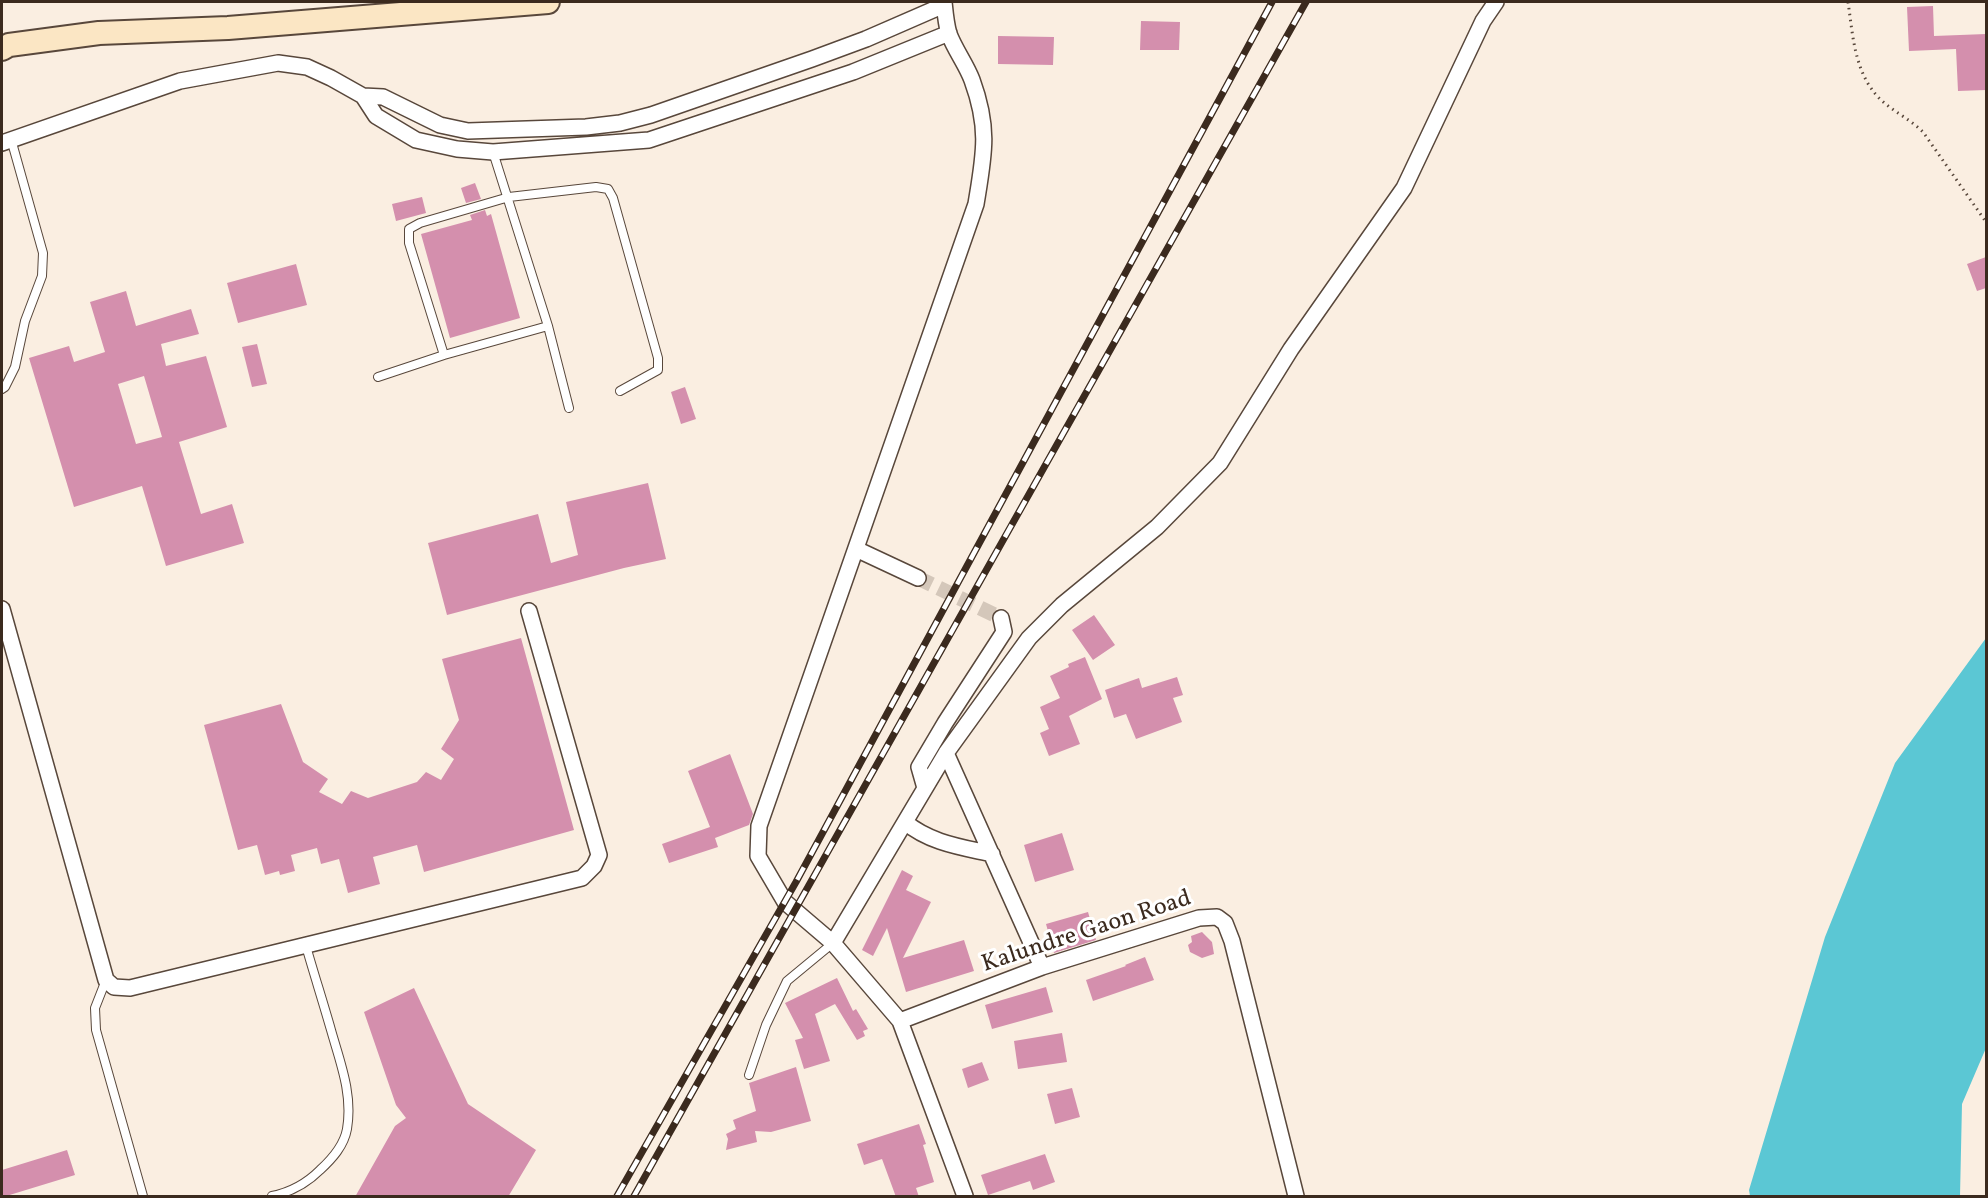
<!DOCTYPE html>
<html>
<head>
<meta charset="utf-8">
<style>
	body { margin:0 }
	#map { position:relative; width:1988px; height:1198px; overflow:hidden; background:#faeee1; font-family:Vollkorn,serif }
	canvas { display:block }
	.frame { position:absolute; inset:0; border:3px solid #3b2a1e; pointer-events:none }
</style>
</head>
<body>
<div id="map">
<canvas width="1988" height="1198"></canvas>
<div class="frame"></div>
</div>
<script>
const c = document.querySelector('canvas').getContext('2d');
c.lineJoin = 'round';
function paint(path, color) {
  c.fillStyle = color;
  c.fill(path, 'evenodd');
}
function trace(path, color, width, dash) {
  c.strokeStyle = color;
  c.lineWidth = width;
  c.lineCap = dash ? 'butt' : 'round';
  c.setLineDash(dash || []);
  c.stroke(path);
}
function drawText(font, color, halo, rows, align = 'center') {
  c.font = font + ' Vollkorn,serif';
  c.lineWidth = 6;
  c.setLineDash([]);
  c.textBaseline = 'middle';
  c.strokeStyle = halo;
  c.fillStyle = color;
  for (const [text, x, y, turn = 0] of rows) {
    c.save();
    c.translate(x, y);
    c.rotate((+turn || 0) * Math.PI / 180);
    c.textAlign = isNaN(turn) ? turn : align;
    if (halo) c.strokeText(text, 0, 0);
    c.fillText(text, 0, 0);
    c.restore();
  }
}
paint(new Path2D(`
	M1986,638V1048L1962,1104L1960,1196H1750L1749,1190L1825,937L1895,763Z`), '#5bc7d4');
paint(new Path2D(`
	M1933,6L1934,36L1986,34V90L1958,91L1956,49L1909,51L1907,7Z
	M1141,21L1180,22L1179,50H1140Z
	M998,36L1054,37L1053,65L998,64Z
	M475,183L481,199L466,203L461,188Z
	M422,197L426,213L396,221L392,204Z
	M485,210L487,216L491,214L520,318L450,338L421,234L472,220L470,215Z
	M1986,257V288L1977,291L1967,264Z
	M296,264L307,305L238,323L227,283Z
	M126,291L136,326L191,309L199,334L161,344L166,366L206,356L227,427L179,442L201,514L232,504L244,543L166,566L142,486L74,507L29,358L69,346L74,362L105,352L90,302ZM144,376L162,437L136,444L118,384Z
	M257,344L267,384L252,387L242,347Z
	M685,387L696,419L681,424L671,392Z
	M648,483L666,559L624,568L447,615L428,543L538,514L551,563L578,555L566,502Z
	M1094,615L1115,645L1093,660L1072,630Z
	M521,638L574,830L424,872L417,845L373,857L380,884L348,893L339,859L321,864L317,848L291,855L295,871L280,875L279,871L265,875L257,845L238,850L204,725L281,704L303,762L328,779L319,792L342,804L351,791L368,798L417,782L426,772L441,780L454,759L441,749L459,720L442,659Z
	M1085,657L1102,699L1069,716L1080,744L1049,756L1040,733L1049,729L1040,707L1060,698L1050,676L1069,667L1068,664Z
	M1177,677L1183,695L1173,698L1182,722L1136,739L1126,714L1114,718L1105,690L1139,678L1142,688Z
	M730,754L753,814L749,825L715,838L718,847L669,863L662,844L710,827L688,771Z
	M1062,833L1074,870L1035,882L1024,845Z
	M902,870L913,876L906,890L931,902L903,958L964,940L974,971L906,992L887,928L873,956L862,950Z
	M1088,912L1096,940L1054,953L1046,924Z
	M1202,932L1212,942L1214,954L1202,958L1190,952L1188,945L1192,942L1191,936Z
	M1145,957L1154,980L1093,1001L1086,980L1126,966L1125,965Z
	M837,978L853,1011L856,1009L868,1029L863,1031L865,1036L857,1040L835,1004L815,1014L830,1061L804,1069L795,1040L803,1038L785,1003Z
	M1046,987L1053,1012L992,1029L985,1005Z
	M414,988L468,1104L536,1150L508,1197H355L395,1126L406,1118L396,1105L364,1012Z
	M1062,1033L1067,1062L1018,1069L1014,1041Z
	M982,1062L989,1080L968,1088L962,1069Z
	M796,1067L811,1121L771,1132L755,1131L757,1142L726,1150L728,1139L726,1134L736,1129L733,1120L756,1111L749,1083Z
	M1072,1088L1080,1117L1055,1124L1047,1094Z
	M919,1124L926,1144L923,1145L934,1182L916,1188L919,1197H896L882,1159L864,1165L857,1144Z
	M67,1150L75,1175L3,1197L2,1170Z
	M1045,1154L1055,1182L1033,1190L1030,1181L988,1195L981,1175Z`), '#d48fad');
trace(new Path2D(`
	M918,578L1001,618`), '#d4c7ba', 15, [15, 8]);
const lane = new Path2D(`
	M493,152L548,326L569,408
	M444,355L409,243V229L420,223L509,197L596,187L608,189L613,198L658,358V370L620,391
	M378,377L444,355L548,326
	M2,389L5,387L15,367L25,321L42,276L43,253L11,139
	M106,980L95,1008L96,1030L143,1196
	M749,1075L766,1025L787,981L833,943
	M272,1196C291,1192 306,1184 320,1170C332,1159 344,1146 347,1129C353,1094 340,1062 331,1030C323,1002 314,974 306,946`);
const street = new Path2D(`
	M944,2C945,12 946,24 949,34C955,50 966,64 972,80C990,129 984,155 976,204L759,826L758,856L785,902L833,943L900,1021L965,1196
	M363,96L383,97L440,125L468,131L586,127L620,123L651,115L812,59L866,39L944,5
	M2,143L180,81L278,63L307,67L331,78L363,96L376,116L416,140L457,149L493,152L649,140L853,72L949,33
	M856,549L918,578
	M2,609L106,980L114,987L130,988L582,878L594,866L599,855L529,611
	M946,753L1042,967
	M925,788L919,767L945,723L1004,632L1001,618
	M905,822C930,843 961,847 992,854
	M833,943L946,753L1029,638L1062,605L1157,527L1220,463L1291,349L1404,188L1483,21L1496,2
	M900,1021L1042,967L1199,918L1217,917L1225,923L1232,941L1296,1196`);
const secondary = new Path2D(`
	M2,49L9,45L99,33L228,28L548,2`);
trace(lane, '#58473b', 10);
trace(street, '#58473b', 18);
trace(secondary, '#58473b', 26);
trace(new Path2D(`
	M1848,2C1853,35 1854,72 1879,98C1892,111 1910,119 1923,132L1986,222`), '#58473b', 3, [1.5, 4.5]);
trace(lane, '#fff', 8);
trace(street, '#fff', 15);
trace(secondary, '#fbe6c4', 22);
const rail = new Path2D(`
	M617,1196L796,882L1272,2
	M634,1196L1306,2`);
trace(rail, '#3b2a1e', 7);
trace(rail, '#fff', 4.5, [14]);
drawText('24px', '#3b2a1e', '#fff', [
	["Kalundre Gaon Road",1087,933,-18]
]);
</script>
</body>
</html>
